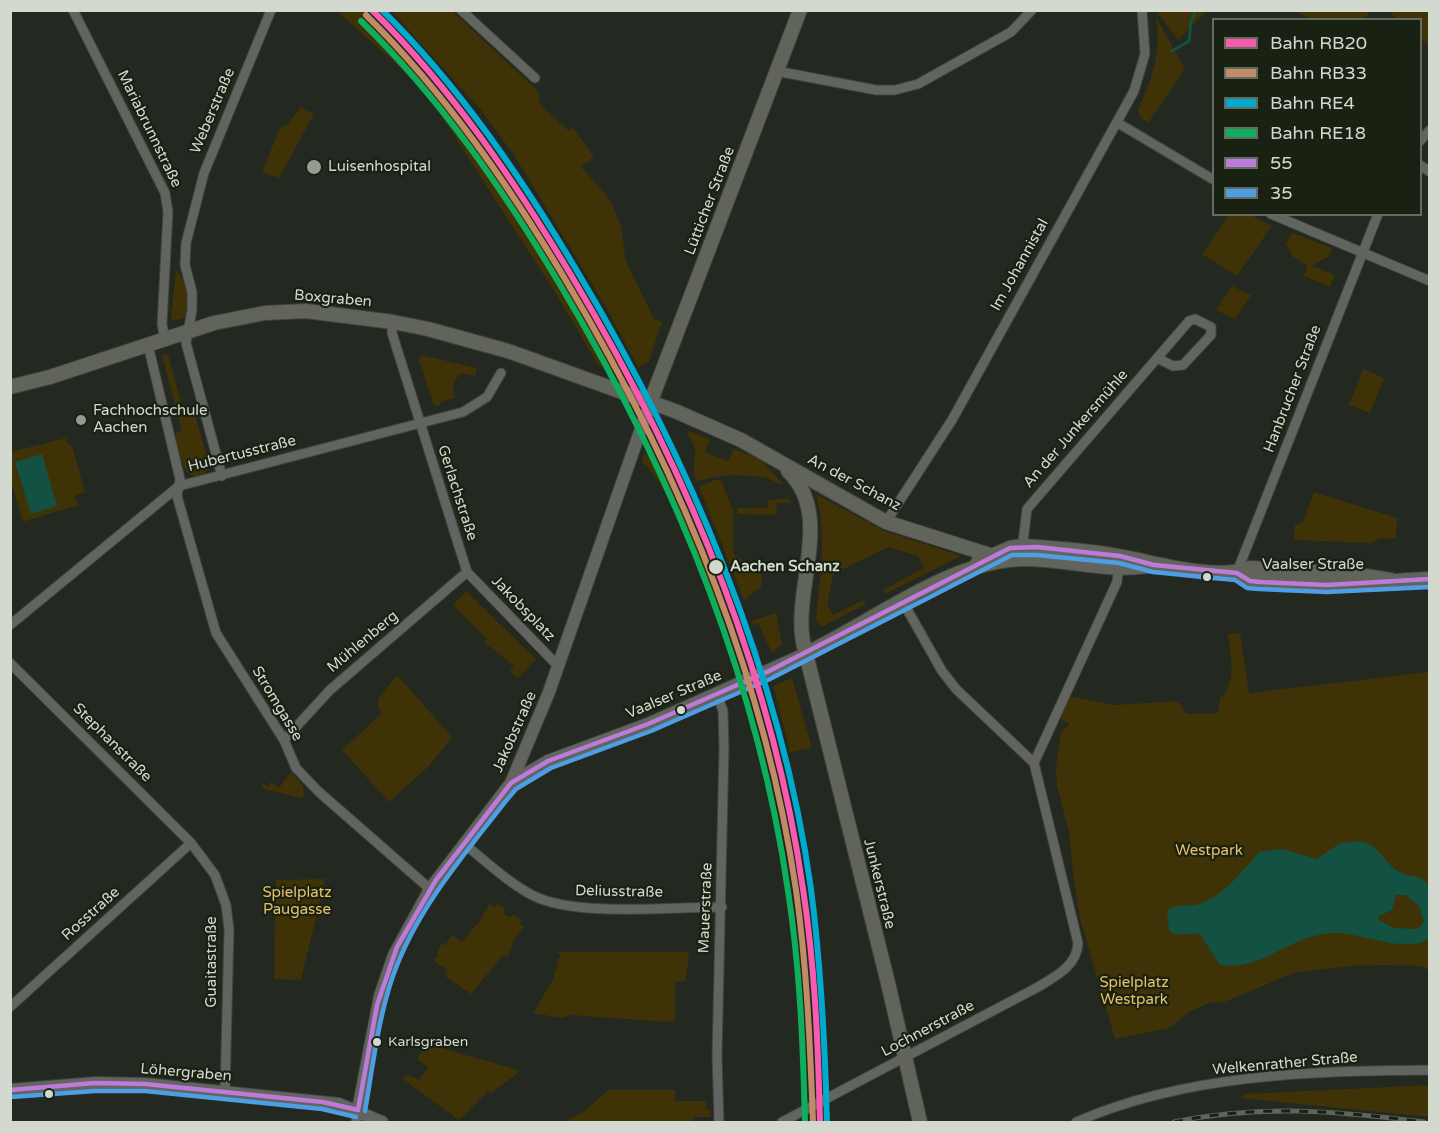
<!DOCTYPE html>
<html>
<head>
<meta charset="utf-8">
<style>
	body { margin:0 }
	#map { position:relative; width:1440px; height:1133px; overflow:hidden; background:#232820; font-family:"Varela Round",sans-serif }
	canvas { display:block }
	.frame { position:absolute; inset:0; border:12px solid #d4d9d0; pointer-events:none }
	.legend { position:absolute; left:1212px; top:18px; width:210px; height:198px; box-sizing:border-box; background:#192113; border:2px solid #646b5f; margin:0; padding:8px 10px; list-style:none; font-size:18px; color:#d4d9d0 }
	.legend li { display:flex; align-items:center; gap:12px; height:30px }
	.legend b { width:30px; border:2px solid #646b5f }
</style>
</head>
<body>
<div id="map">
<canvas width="1440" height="1133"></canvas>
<div class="frame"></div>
<ul class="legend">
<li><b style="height:8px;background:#f75aaf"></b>Bahn RB20</li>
<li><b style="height:8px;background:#c18c65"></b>Bahn RB33</li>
<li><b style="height:8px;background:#00a9ce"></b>Bahn RE4</li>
<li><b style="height:8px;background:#0daf5c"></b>Bahn RE18</li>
<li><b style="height:8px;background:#bd7bd9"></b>55</li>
<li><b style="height:8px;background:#4d9ee5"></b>35</li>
</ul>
</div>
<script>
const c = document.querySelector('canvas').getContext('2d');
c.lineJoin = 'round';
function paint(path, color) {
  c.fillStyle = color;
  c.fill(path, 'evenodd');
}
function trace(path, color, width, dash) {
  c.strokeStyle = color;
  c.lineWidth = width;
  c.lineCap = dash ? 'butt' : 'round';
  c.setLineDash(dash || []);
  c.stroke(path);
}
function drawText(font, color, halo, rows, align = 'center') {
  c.font = font + ' "Varela Round",sans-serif';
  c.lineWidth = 4.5;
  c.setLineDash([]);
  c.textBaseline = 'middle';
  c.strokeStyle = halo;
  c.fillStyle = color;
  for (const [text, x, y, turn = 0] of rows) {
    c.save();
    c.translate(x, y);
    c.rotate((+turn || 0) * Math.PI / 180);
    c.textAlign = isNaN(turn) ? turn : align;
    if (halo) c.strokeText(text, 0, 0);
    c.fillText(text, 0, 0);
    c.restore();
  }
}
paint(new Path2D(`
	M337,11H362C474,111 550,246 626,374L599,366L556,294L424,89Z
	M391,11H452L538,91L540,104L569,131L573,128L594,157L581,167L605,193L613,206L621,227L626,261L654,319L662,322L649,361L638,367L607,309L514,155L480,109Z
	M1156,11H1207L1178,40Z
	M1296,11H1370L1364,20L1309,19Z
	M1388,11H1429V46L1421,39L1420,20L1398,19Z
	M1156,17L1185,69L1148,123L1140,117L1138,110C1153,78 1161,53 1156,17Z
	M301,107L314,114L279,178L262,172L280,128L286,126Z
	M1229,215H1251L1272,226L1237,276L1202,254Z
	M1292,233L1332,248L1329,256L1312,266L1335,275L1330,287L1304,276L1307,266L1293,257L1286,244Z
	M176,270L189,287L186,315L182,319L171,320Z
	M1232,286L1251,295L1235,319L1216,310Z
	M168,354L183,410L193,408L208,460L207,471L197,477C180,474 179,448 175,433L182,431L162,355Z
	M421,355L477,368L475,376L461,373C453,381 451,387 455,398L441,402L439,406L434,405L419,361Z
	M1363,369L1384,378L1370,413L1349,405Z
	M689,431L710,439L705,452L728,461L734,449L761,460L783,484C775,484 773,479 765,478C743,474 718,474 697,482C688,462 703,455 688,435Z
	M66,438L68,444L72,446L85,492L75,496L78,505L23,522L11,481L10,452Z
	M644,453L648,454L657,472L672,478L726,613L723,615L710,591L706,579L702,580L684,531L675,517L674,506L650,469L641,462Z
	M715,480H721L733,510V553L762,575L761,587L744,600L699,487Z
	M1314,492L1397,518L1396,539L1380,538L1371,543L1294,540L1295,525L1303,522Z
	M816,494L882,530L961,556L885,594L883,590L924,568L918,556L889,547L833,574L827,604L833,615L863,600L866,604L821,627L816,619C820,577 827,535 816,494Z
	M778,499H789L791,503H777L776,515L737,514L738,508H767L768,500Z
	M466,591L536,659L518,678L510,671L514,666L484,642L487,639L453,605Z
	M776,613L782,644L772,653L758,623L753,625L751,621Z
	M1240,633L1249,693L1429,672V971L1421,966L1387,965L1348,966L1294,973L1224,1002L1209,1003L1189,1012L1169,1028L1115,1039L1081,922L1074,883L1069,833L1057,785L1056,768L1061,732L1070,724L1058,718L1067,696L1114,705L1178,701L1187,714L1218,713L1220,698C1238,681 1230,656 1228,634Z
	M397,675L452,737L428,767L389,802L342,750L381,714L377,700Z
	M792,678L812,748L788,753L790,750L773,686Z
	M291,772L303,786L304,796L300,798L261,788L263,783L268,787L271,782L279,788Z
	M325,879L301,980L274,979L276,880Z
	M497,903L505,909L504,914L509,917L514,915L522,921L520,924L524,927L515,938L507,958L503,955L471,994L445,976L448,970L433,961L439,955L437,953L442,943L445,945L452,935L462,942L479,922L489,904L494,907Z
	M557,952H689L686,981L675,982V1020L668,1022L572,1015L562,1018L533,1013L555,976L553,974L558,966L556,964L561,955Z
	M427,1044L518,1070V1073L491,1093L488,1091L459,1120L403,1079L408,1075L419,1080L428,1067L417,1059Z
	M1429,1085V1117L1241,1098L1245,1094Z
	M608,1090H675V1101H707L706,1110H711V1117H693V1122H568L569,1119L586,1110Z`), '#3f3207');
paint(new Path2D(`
	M42,454L57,506L31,514L15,462Z
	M1358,841C1382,845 1382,863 1400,872C1414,880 1414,871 1429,885V938C1411,955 1362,933 1336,933C1290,933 1261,974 1219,964L1200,934C1189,932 1179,938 1169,931L1167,911C1175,903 1189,907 1199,904C1223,896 1243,871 1259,852L1283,849L1316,859L1341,843ZM1396,895H1406L1419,906L1424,921L1418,929L1393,928L1378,919L1379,916L1392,910Z`), '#135143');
trace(new Path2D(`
	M1172,51L1189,41L1191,22L1196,10`), '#135143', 3);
const street = new Path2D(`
	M73,10L165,193L168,212L162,324L165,339
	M461,10L535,78
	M776,71L876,90H895L918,84L1011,32L1032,10
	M1118,123L1214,180
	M1420,141L1430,130
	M1420,165L1430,172
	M1271,214L1430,281
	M393,322L392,333L467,572L558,666
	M148,345L180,479L177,496L216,633L284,740L296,768L319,792L430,889
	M222,476L186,343L192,310V292L185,265L186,243L204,173L271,10
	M886,522L952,420L1134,91L1145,54L1142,10
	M1022,550L1027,509L1189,321L1195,319L1211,327V335L1183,365L1173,366L1157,358
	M1237,572L1378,214
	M903,602L942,671L956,689L1034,763
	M10,625L179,486L463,412L487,397L501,373
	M10,663L191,843L215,875L226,905L229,929L225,1092
	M717,694L723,711L724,748L717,1056L719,1122
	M284,740L330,690L467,572
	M463,843C486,861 508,883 534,896C577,917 671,907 722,907
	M10,1007L191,843
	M356,1122L358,1110
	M782,1122L1038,987C1056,976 1077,966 1078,943L1034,763L1117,582L1119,564
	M1076,1122C1186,1074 1312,1071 1430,1070`);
const secondary = new Path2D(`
	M512,782L548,761L648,724L805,654
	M10,1090L95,1083L145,1084L339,1104L382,1122
	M358,1110L380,996L394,955L430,889L511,783L549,692L650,403`);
const primary = new Path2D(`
	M10,387L50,377L214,323L265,313L306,311L393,322L428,329L508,351L675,411L741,440L886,522L993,556
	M650,403L800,10
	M788,471C834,515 793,588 803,642L888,983L920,1122
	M976,567L978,562L1010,548L1022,546C1053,548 1087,550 1118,556C1154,562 1216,582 1250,568L1359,575L1391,580
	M1237,573C1273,596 1384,580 1430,579
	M805,654C867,625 942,567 1009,560C1055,555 1100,573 1147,566`);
trace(street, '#40443d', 11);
trace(secondary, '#40443d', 14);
trace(primary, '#40443d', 16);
trace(street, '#61645f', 9);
trace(secondary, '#61645f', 12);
trace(primary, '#61645a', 14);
const rail = new Path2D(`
	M1174,1122C1260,1104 1337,1111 1424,1122`);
trace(rail, '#5f645c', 5);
trace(rail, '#192113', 3, [9]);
trace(new Path2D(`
	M10,1090L95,1083L145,1084L323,1102L358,1110
	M358,1110L377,1005L397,947L436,880L511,783L548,761L648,724L767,672L1010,548L1037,547L1120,556L1154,565L1237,573L1250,581L1260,582L1327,585L1430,579`), '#bd7bd9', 4.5);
trace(new Path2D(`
	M11,1097L95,1091H145L322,1109L356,1117
	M365,1111C373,1066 378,1019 393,976C416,910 463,856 505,802L516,789L551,768L651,731L770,679L1012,555H1037L1119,563L1153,572L1235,580L1247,588L1259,589L1327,592L1430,587`), '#4d9ee5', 4.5);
trace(new Path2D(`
	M372,10C452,89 514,180 571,275C684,463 772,671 803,889C815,966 818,1044 820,1122`), '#f75aaf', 6);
trace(new Path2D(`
	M366,15C445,93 508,184 565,279C677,466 764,673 796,890C807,967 810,1044 813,1122`), '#c18c65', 6);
trace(new Path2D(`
	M382,10C460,87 521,177 577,271C688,456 781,673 811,889C821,966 825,1043 827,1122`), '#00a9ce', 6);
trace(new Path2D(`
	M361,21C440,98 502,188 559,283C670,469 757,676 788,891C800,968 803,1045 805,1122`), '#0daf5c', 6);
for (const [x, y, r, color] of [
	[314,167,8,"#969b92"],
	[81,420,6,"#969b92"],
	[716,567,8,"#d4d9d0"],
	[1207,577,5,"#d4d9d0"],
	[681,710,5,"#d4d9d0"],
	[377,1042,5,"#d4d9d0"],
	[49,1094,5,"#d4d9d0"]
]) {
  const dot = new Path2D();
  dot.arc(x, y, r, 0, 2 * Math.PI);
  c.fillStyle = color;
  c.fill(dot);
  trace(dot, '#192113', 2);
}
drawText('14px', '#d4d9d0', '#192113', [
	["Karlsgraben",388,1042]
], 'left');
drawText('15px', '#d4d9d0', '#192113', [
	["Weberstraße",213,111,-67],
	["Mariabrunnstraße",149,129,64],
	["Lütticher Straße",710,201,-69],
	["Im Johannistal",1020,265,-61],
	["Boxgraben",333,299,5],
	["Hanbrucher Straße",1293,389,-69],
	["An der Junkersmühle",1076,429,-49],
	["Hubertusstraße",242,454,-14],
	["An der Schanz",854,483,28],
	["Gerlachstraße",457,493,72],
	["Vaalser Straße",1313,565],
	["Jakobsplatz",523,609,46],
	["Mühlenberg",363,642,-40],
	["Vaalser Straße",674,695,-23],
	["Stromgasse",277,704,59],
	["Jakobstraße",515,732,-66],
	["Stephanstraße",112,743,45],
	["Junkerstraße",879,884,76],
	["Deliusstraße",619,892,1],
	["Mauerstraße",706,908,-88],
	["Rosstraße",91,914,-42],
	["Guaitastraße",212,962,-90],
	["Lochnerstraße",928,1029,-28],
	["Welkenrather Straße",1285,1064,-5],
	["Löhergraben",186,1073,5]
]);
drawText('15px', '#d4d9d0', '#192113', [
	["Luisenhospital",328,167],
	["Fachhochschule",93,411],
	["Aachen",93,428]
], 'left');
drawText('bold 15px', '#d4d9d0', '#192113', [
	["Aachen Schanz",730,567]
], 'left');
drawText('15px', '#e5c168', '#192113', [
	["Westpark",1209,851],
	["Spielplatz",297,893],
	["Paugasse",297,910],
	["Spielplatz",1134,983],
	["Westpark",1134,1000]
]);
</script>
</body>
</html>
